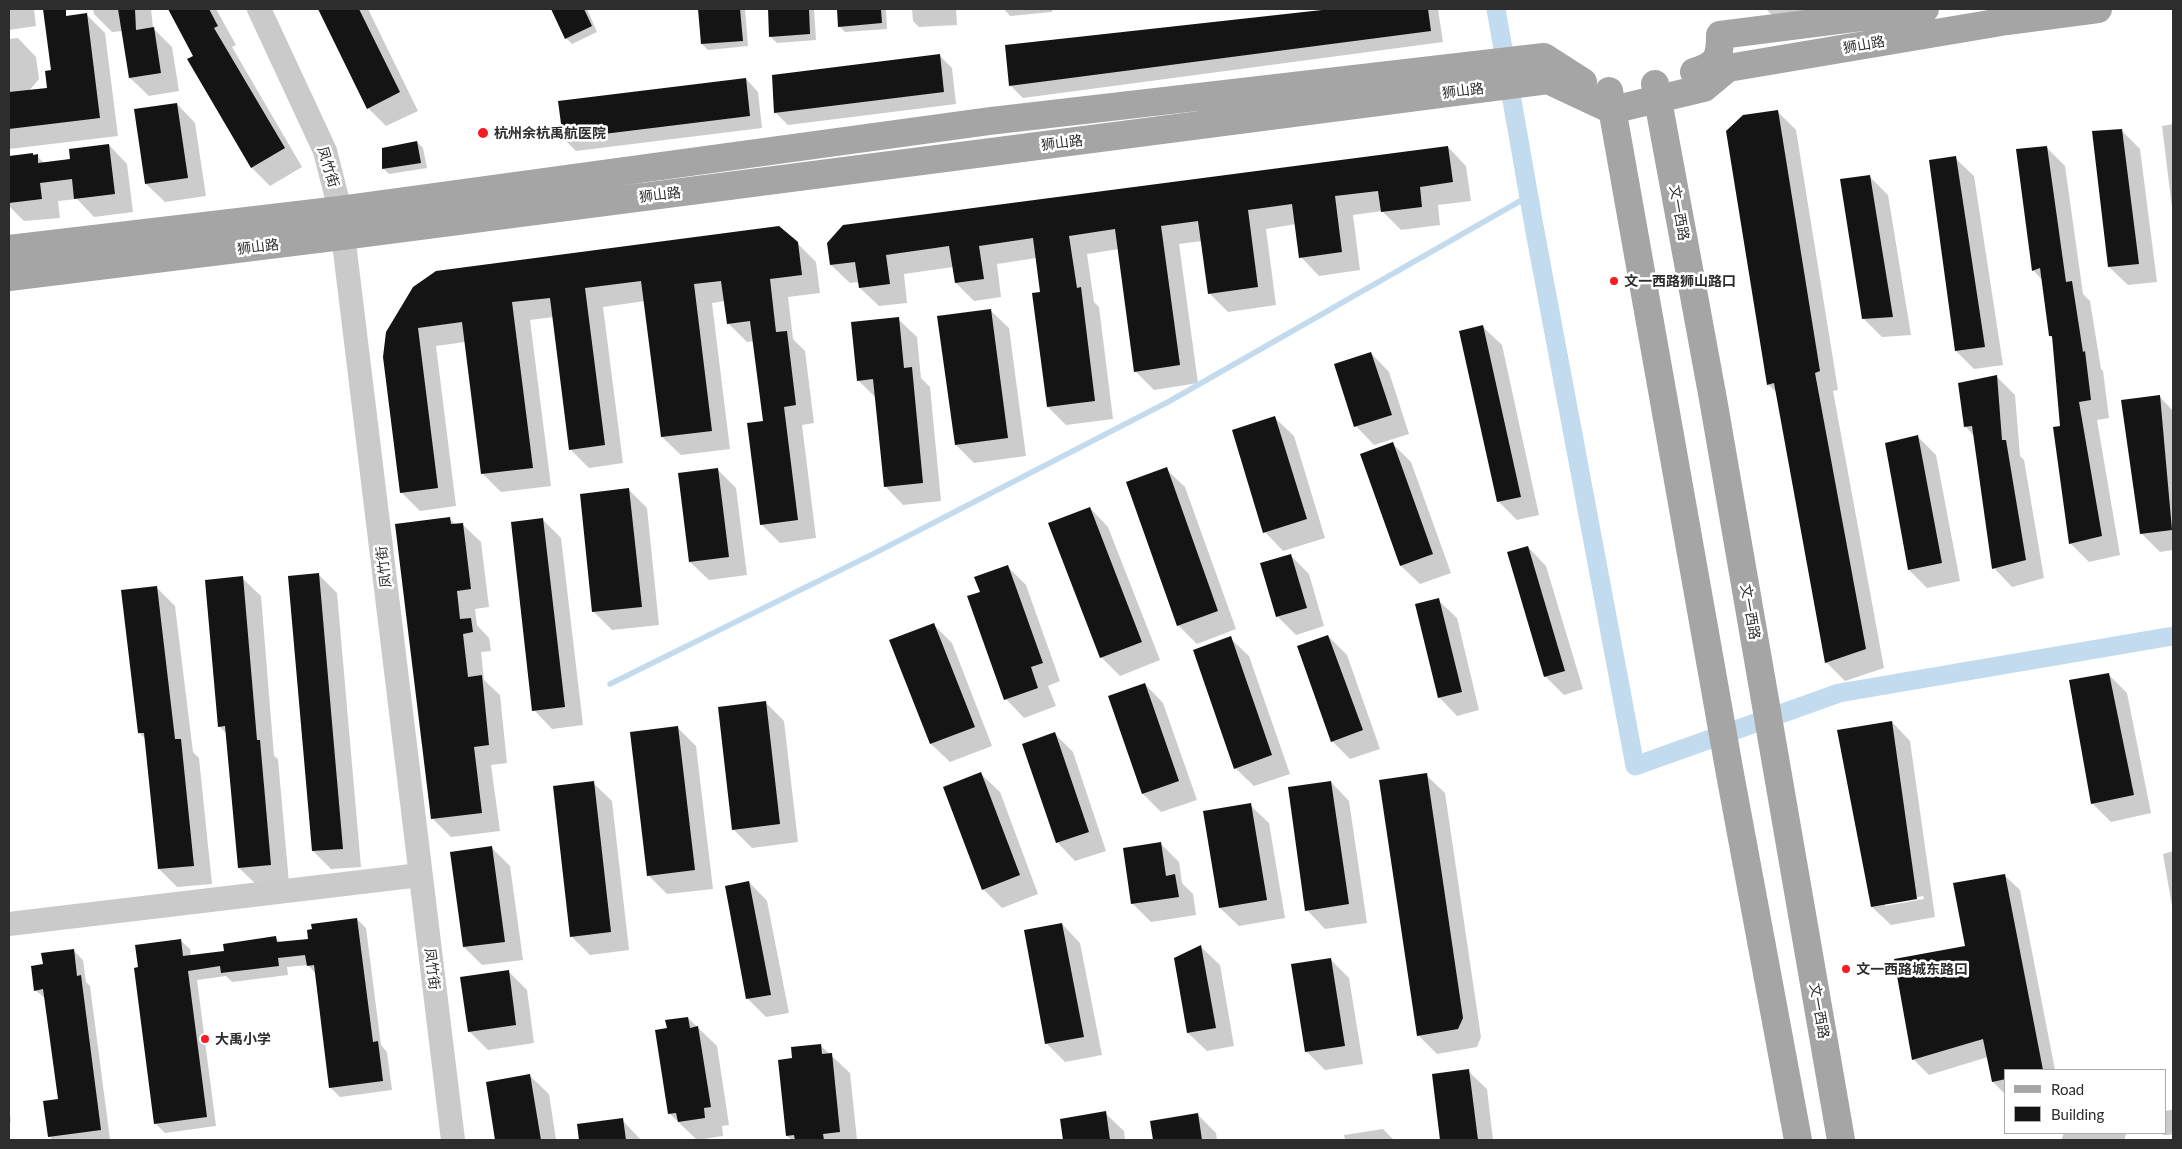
<!DOCTYPE html>
<html>
<head>
<meta charset="utf-8">
<style>
	body { margin:0 }
	#map { position:relative; width:2182px; height:1149px; overflow:hidden; background:#fff; font-family:Lato,sans-serif }
	canvas { display:block }
	.frame { position:absolute; inset:0; border:10px solid #2d2d2d; pointer-events:none }
	.legend { position:absolute; left:2004px; top:1069px; width:162px; height:65px; box-sizing:border-box; background:#fff; border:1px solid #ababab; margin:0; padding:6px 9px; list-style:none; font-size:15px; color:#2d2d2d }
	.legend li { display:flex; align-items:center; gap:10px; height:25px }
	.legend b { width:25px; border:1px solid #ababab }
</style>
</head>
<body>
<div id="map">
<canvas width="2182" height="1149"></canvas>
<div class="frame"></div>
<ul class="legend">
<li><b style="height:6px;background:#a5a5a5"></b>Road</li>
<li><b style="height:14px;background:#141414"></b>Building</li>
</ul>
</div>
<script>
const c = document.querySelector('canvas').getContext('2d');
c.lineJoin = 'round';
function paint(path, color) {
  c.fillStyle = color;
  c.fill(path, 'evenodd');
}
function trace(path, color, width, dash) {
  c.strokeStyle = color;
  c.lineWidth = width;
  c.lineCap = dash ? 'butt' : 'round';
  c.setLineDash(dash || []);
  c.stroke(path);
}
function drawText(font, color, halo, rows, align = 'center') {
  c.font = font + ' Lato,"Noto Sans SC",sans-serif';
  c.lineWidth = 5;
  c.setLineDash([]);
  c.textBaseline = 'middle';
  c.strokeStyle = halo;
  c.fillStyle = color;
  for (const [text, x, y, turn = 0] of rows) {
    c.save();
    c.translate(x, y);
    c.rotate((+turn || 0) * Math.PI / 180);
    c.textAlign = isNaN(turn) ? turn : align;
    if (halo) c.strokeText(text, 0, 0);
    c.fillText(text, 0, 0);
    c.restore();
  }
}
paint(new Path2D(`
	M9,9H34L36,26L9,30Z
	M93,9H151L153,28L172,47L179,91L149,96L130,78L123,31L112,32L94,14Z
	M169,9H216L236,45L232,47L302,167L270,186L252,168L189,60L195,56Z
	M320,9H368L418,111L386,126L368,108Z
	M552,9H587L597,32L572,44L566,38Z
	M699,9H745L748,46L708,50L702,44Z
	M769,9H814L816,40L777,43L771,37Z
	M838,9H886L887,29L845,32L839,26Z
	M912,9H956L957,25L919,27L913,21Z
	M1004,9H1052V12L1010,16Z
	M1342,9H1438L1443,42L1023,98L1011,86L1006,47Z
	M1766,9H1848L1774,17Z
	M86,14L105,33L118,136L9,149V39L18,38L36,57L39,79L28,92L49,89Z
	M939,55L952,68L956,104L788,125L775,112Z
	M746,79L758,92L762,128L576,151L564,139Z
	M177,104L195,123L206,196L165,202L146,184L135,111Z
	M1777,111L1796,130L1838,390L1833,391L1884,668L1845,681L1826,662L1777,393L1768,384Z
	M2173,124V216L2162,126Z
	M2121,130L2140,149L2157,282L2128,285L2109,267Z
	M417,142L423,148L427,168L389,174L383,168Z
	M109,145L127,164L133,212L94,217L77,199L58,201L60,218L24,221L9,206V157L32,154L37,156L45,164L71,161Z
	M1448,147L1466,166L1471,201L1438,205L1440,225L1401,230L1382,211L1353,215L1360,270L1319,276L1301,257L1296,224L1266,229L1276,305L1228,312L1209,293L1202,241L1179,244L1198,383L1154,390L1135,371L1119,249L1087,254L1094,302L1099,307L1113,419L1066,425L1048,407L1041,293L1036,258L997,264L1001,297L974,301L956,283L953,267L904,274L907,303L879,306L860,288V282L850,283L831,265Z
	M2046,147L2065,166L2083,294L2090,301L2101,369L2103,371L2109,418L2097,420L2120,555L2089,562L2070,543L2054,340L2050,336L2043,281L2033,270Z
	M1955,158L1974,176L2003,365L1974,369L1956,351Z
	M1869,176L1888,195L1911,335L1882,337L1863,318Z
	M797,243L816,262L820,293L788,297L793,339L805,351L814,423L802,425L816,538L780,543L761,524L764,422L754,341L747,342L728,323L725,301L712,303L730,449L681,455L662,437L645,301L603,307L623,463L589,468L570,449L554,317L530,320L551,486L501,492L482,473L465,342L436,346L456,506L420,511L401,492L414,288Z
	M990,310L1009,328L1026,456L974,463L956,445Z
	M898,319L917,337L921,378L930,387L941,501L903,505L885,486L876,398L858,380Z
	M1483,327L1502,345L1539,515L1517,520L1498,501Z
	M1371,353L1389,372L1409,434L1374,445L1356,426Z
	M1997,377L2015,395L2020,456L2024,460L2044,578L2012,587L1994,568L1974,436L1965,426Z
	M2159,396L2173,411V550L2160,552L2141,533Z
	M1275,418L1294,436L1325,538L1283,551L1265,532Z
	M1917,436L1936,455L1960,581L1927,588L1909,570Z
	M1393,444L1411,462L1451,573L1420,584L1401,566L1362,455Z
	M1166,469L1185,487L1236,629L1197,644L1178,625Z
	M718,470L736,488L747,575L709,580L690,562Z
	M629,490L647,508L659,625L612,630L593,611Z
	M1090,508L1108,527L1160,660L1120,676L1101,657Z
	M449,518L456,525L462,524L481,542L489,607L475,609L477,625L489,638L491,651L481,652L484,680L500,695L507,763L491,765L500,831L451,837L432,818Z
	M543,520L561,538L583,725L552,729L534,710Z
	M1528,547L1546,566L1583,689L1564,695L1545,676Z
	M1291,556L1309,574L1324,626L1296,635L1277,616Z
	M1007,566L1026,585L1060,681L1048,686L1056,706L1024,718L1006,699L981,593Z
	M318,574L337,593L361,867L331,869L313,851Z
	M242,578L261,596L274,756L278,759L289,883L258,886L239,868L227,734L219,726Z
	M156,587L175,606L193,752L199,758L212,884L177,887L159,869L146,739L139,733Z
	M1438,600L1457,618L1479,710L1457,716L1439,697Z
	M933,624L952,643L992,746L950,762L931,744L891,641Z
	M1328,636L1347,655L1380,749L1350,759L1332,741Z
	M1230,638L1249,656L1290,774L1254,786L1235,768Z
	M2108,674L2127,693L2151,813L2111,822L2092,803Z
	M1145,684L1163,703L1197,800L1161,812L1143,794Z
	M765,702L784,721L798,842L752,848L733,829Z
	M1892,722L1910,741L1935,917L1891,925L1872,907ZM1923,896L1924,899L1885,906V904Z
	M677,727L696,746L713,889L667,894L648,875Z
	M1055,734L1073,752L1106,851L1075,861L1057,842Z
	M981,774L1000,792L1038,894L1002,908L983,889Z
	M1426,775L1445,793L1481,1037L1477,1047L1437,1054L1418,1035Z
	M1331,782L1349,801L1367,923L1325,929L1307,910Z
	M593,783L612,801L629,950L590,955L571,936Z
	M1250,805L1269,823L1285,918L1239,926L1220,908L1204,812Z
	M1161,844L1179,862L1182,883L1193,894L1196,915L1151,922L1132,903Z
	M491,847L510,866L523,960L482,965L464,947Z
	M2173,851V912L2163,854Z
	M2004,875L2020,890L2055,1070H2006V1095L1993,1082L1988,1057L1929,1075L1913,1059L1967,947Z
	M749,882L767,901L789,1013L766,1017L748,999Z
	M357,919L366,928L381,1045L387,1052L392,1090L340,1097L330,1087L316,974L308,965L287,967L288,975L232,982L226,976L197,980L216,1126L165,1133L155,1123L180,940L190,949L191,956L225,952L276,938L281,943L309,940Z
	M1062,924L1080,943L1102,1055L1065,1062L1046,1043Z
	M1201,947L1220,965L1234,1046L1207,1051L1188,1033Z
	M73,950L83,960L86,982L90,986L110,1139L53,1140L49,1136L59,1100L46,999L35,990L44,965Z
	M1331,960L1349,978L1363,1064L1325,1070L1306,1051Z
	M508,971L527,990L534,1043L488,1050L469,1031Z
	M688,1018L717,1046L729,1125L722,1126L723,1136L697,1140L669,1113L668,1029Z
	M820,1045L850,1073L857,1140H792L787,1136Z
	M1468,1071L1487,1089L1493,1140H1441L1433,1075Z
	M530,1076L549,1094L556,1140H496L487,1083Z
	M9,1107L11,1122H9Z
	M1105,1113L1124,1131L1125,1140H1064L1061,1120Z
	M1197,1114L1216,1133L1217,1140H1154L1151,1122Z
	M622,1120L641,1140H581L579,1125Z
	M1383,1129L1394,1140H1345L1344,1135Z`), '#0003');
trace(new Path2D(`
	M610,684L873,554L1168,402L1529,196`), '#c2dbee', 5.5);
trace(new Path2D(`
	M1496,9L1534,226L1635,766L1839,693L2173,636`), '#c2dbee', 19);
paint(new Path2D(`
	M43,9H66V16L87,13L100,118L9,129V92L47,88L45,71L51,70Z
	M118,9H135L136,30L154,27L161,73L129,78Z
	M168,9H209L218,26L214,28L285,148L251,168L187,59L193,56Z
	M318,9H359L400,92L367,109Z
	M551,9H584L592,26L565,39Z
	M698,9H740L743,41L701,44Z
	M768,9H809L810,34L769,37Z
	M837,9H881L882,23L838,27Z
	M1331,9H1428L1431,31L1009,86L1005,45Z
	M940,54L944,92L774,113L772,75Z
	M746,78L750,116L563,139L558,101Z
	M177,103L188,178L145,184L134,109Z
	M1778,110L1820,371L1815,373L1866,649L1825,663L1774,383L1767,385L1726,131L1743,115Z
	M2122,129L2139,264L2108,267L2092,131Z
	M417,141L421,163L382,169V148Z
	M109,144L115,194L74,199L72,179L40,183L42,199L9,203V156L33,153V155L38,154V163L70,159L69,149Z
	M1448,146L1453,182L1420,187L1422,207L1381,212L1378,191L1335,196L1342,252L1299,258L1292,204L1248,210L1258,287L1208,294L1198,221L1161,226L1180,365L1134,372L1115,229L1069,236L1077,288L1081,287L1095,401L1047,407L1032,293L1040,292L1033,238L979,246L984,279L955,283L949,246L886,255L890,284L859,288L855,262L830,265L827,243L843,225Z
	M2047,146L2066,282L2072,281L2083,352L2085,351L2091,400L2079,402L2102,536L2069,544L2053,427L2060,426L2052,336H2049L2040,268L2032,271L2016,149Z
	M1956,156L1985,347L1955,351L1929,160Z
	M1870,175L1893,317L1862,319L1840,179Z
	M779,226L798,242L802,275L770,279L776,332L787,331L796,405L784,407L798,520L760,525L747,423L763,421L750,321L727,324L721,281L694,284L712,431L661,437L641,281L585,288L605,445L569,450L550,298L512,302L533,468L481,474L462,322L418,328L438,488L400,493L383,357L386,332L413,287L436,271Z
	M991,309L1008,438L955,445L937,316Z
	M899,317L904,368L912,367L923,483L884,487L873,379L857,381L851,322Z
	M1483,325L1521,497L1497,502L1459,331Z
	M1371,352L1392,415L1354,427L1334,364Z
	M1997,375L2002,440H2006L2026,560L1992,569L1972,426L1964,427L1958,383Z
	M2160,395L2172,530L2140,534L2121,400Z
	M1275,416L1307,519L1263,533L1232,430Z
	M1918,435L1942,563L1908,570L1885,443Z
	M1393,442L1433,554L1400,566L1360,454Z
	M1167,467L1218,611L1177,626L1126,482Z
	M718,468L729,557L689,562L678,473Z
	M629,488L642,607L592,612L580,494Z
	M1090,507L1142,642L1100,658L1048,523Z
	M450,517L451,524L463,523L471,589L457,591L460,619L471,618L473,632L463,634L468,677L482,675L489,745L474,747L482,813L431,819L395,524Z
	M543,518L565,707L532,711L511,522Z
	M1528,546L1565,671L1544,677L1507,552Z
	M1291,554L1307,608L1276,617L1260,563Z
	M1008,565L1043,663L1031,667L1038,688L1004,700L967,596L980,592L974,577Z
	M319,573L343,849L312,851L288,576Z
	M243,576L257,740H260L271,865L238,868L225,726L218,727L205,580Z
	M157,586L175,739H181L194,866L158,869L144,733H138L121,590Z
	M1439,598L1462,692L1438,698L1415,604Z
	M934,623L975,727L930,744L889,640Z
	M1328,635L1363,730L1331,742L1297,646Z
	M1231,636L1272,755L1234,769L1193,650Z
	M2109,673L2134,795L2091,804L2069,680Z
	M1145,683L1179,781L1142,794L1108,696Z
	M766,701L780,824L732,830L718,707Z
	M1892,721L1917,899L1871,907L1837,730Z
	M678,726L695,870L647,876L630,732Z
	M1055,732L1089,832L1056,843L1022,744Z
	M981,772L1020,875L982,890L943,787Z
	M1427,773L1463,1018L1458,1029L1417,1036L1379,780Z
	M594,781L611,932L570,937L553,786Z
	M1331,781L1349,904L1305,911L1288,787Z
	M1251,803L1267,900L1219,908L1203,811Z
	M1161,842L1166,876L1175,874L1179,897L1131,904L1123,848Z
	M492,846L505,942L463,947L450,852Z
	M2005,874L2043,1070H2006V1079L1992,1082L1983,1039L1912,1060L1894,959L1965,946L1953,883Z
	M749,881L771,995L746,999L725,886Z
	M357,918L373,1042L378,1041L383,1081L329,1088L314,965L307,966L305,955L278,958L279,966L221,973L220,966L188,971L207,1117L154,1124L134,968L138,967L135,945L181,939L183,956L224,951L223,944L276,936L277,942L308,939L307,930L312,929L311,924Z
	M1062,923L1084,1037L1045,1044L1024,930Z
	M1201,945L1216,1028L1187,1033L1174,958Z
	M74,949L77,976L81,975L101,1130L48,1137L43,1101L58,1099L43,989L34,991L31,966L43,964L41,953Z
	M1331,958L1345,1046L1305,1052L1291,964Z
	M509,970L516,1025L468,1032L460,977Z
	M688,1017L690,1028L698,1026L711,1107L704,1108L705,1118L678,1122L676,1113L668,1114L655,1030L667,1028L665,1020Z
	M821,1044L822,1054L832,1053L840,1132L823,1134L824,1140H795L794,1135L786,1136L778,1060L792,1058L791,1047Z
	M1469,1069L1478,1140H1440L1432,1074Z
	M530,1074L541,1140H495L486,1082Z
	M1106,1111L1110,1140H1063L1060,1119Z
	M1198,1113L1202,1140H1153L1150,1121Z
	M623,1118L626,1140H579L577,1124Z`), '#141414');
trace(new Path2D(`
	M259,9L325,151L340,210L453,1140
	M9,924L420,875
	M2166,1123L2173,1122
	M2074,1140L2114,1133`), '#cacaca', 24);
trace(new Path2D(`
	M1694,72C1717,65 1720,58 1720,35L1925,9
	M1655,84L1713,399L1841,1140
	M1609,91L1730,774L1798,1140
	M9,249L340,210L990,121L1544,57L1583,82
	M9,277L342,236L1548,80L1612,110L1704,88L1728,68L2007,21L2098,9`), '#a5a5a5', 28);
for (const [x, y, r, color] of [
	[483,133,6,"#f61c21"],
	[1614,281,5,"#f61c21"],
	[1846,969,5,"#f61c21"],
	[205,1039,5,"#f61c21"]
]) {
  const dot = new Path2D();
  dot.arc(x, y, r, 0, 2 * Math.PI);
  c.fillStyle = color;
  c.fill(dot);
  trace(dot, '#fff', 2);
}
drawText('14px', '#2d2d2d', '#fff', [
	["狮山路",1864,45,-10],
	["狮山路",1463,91,-7],
	["狮山路",1062,143,-7],
	["凤竹街",328,167,73],
	["狮山路",660,195,-7],
	["文一西路",1679,213,80],
	["狮山路",258,247,-7],
	["凤竹街",384,567,-97],
	["文一西路",1750,612,80],
	["凤竹街",432,969,83],
	["文一西路",1819,1011,80]
]);
drawText('bold 14px', '#2d2d2d', '#fff', [
	["杭州余杭禹航医院",494,133],
	["文一西路狮山路口",1624,281],
	["文一西路城东路口",1856,969],
	["大禹小学",215,1039]
], 'left');
</script>
</body>
</html>
